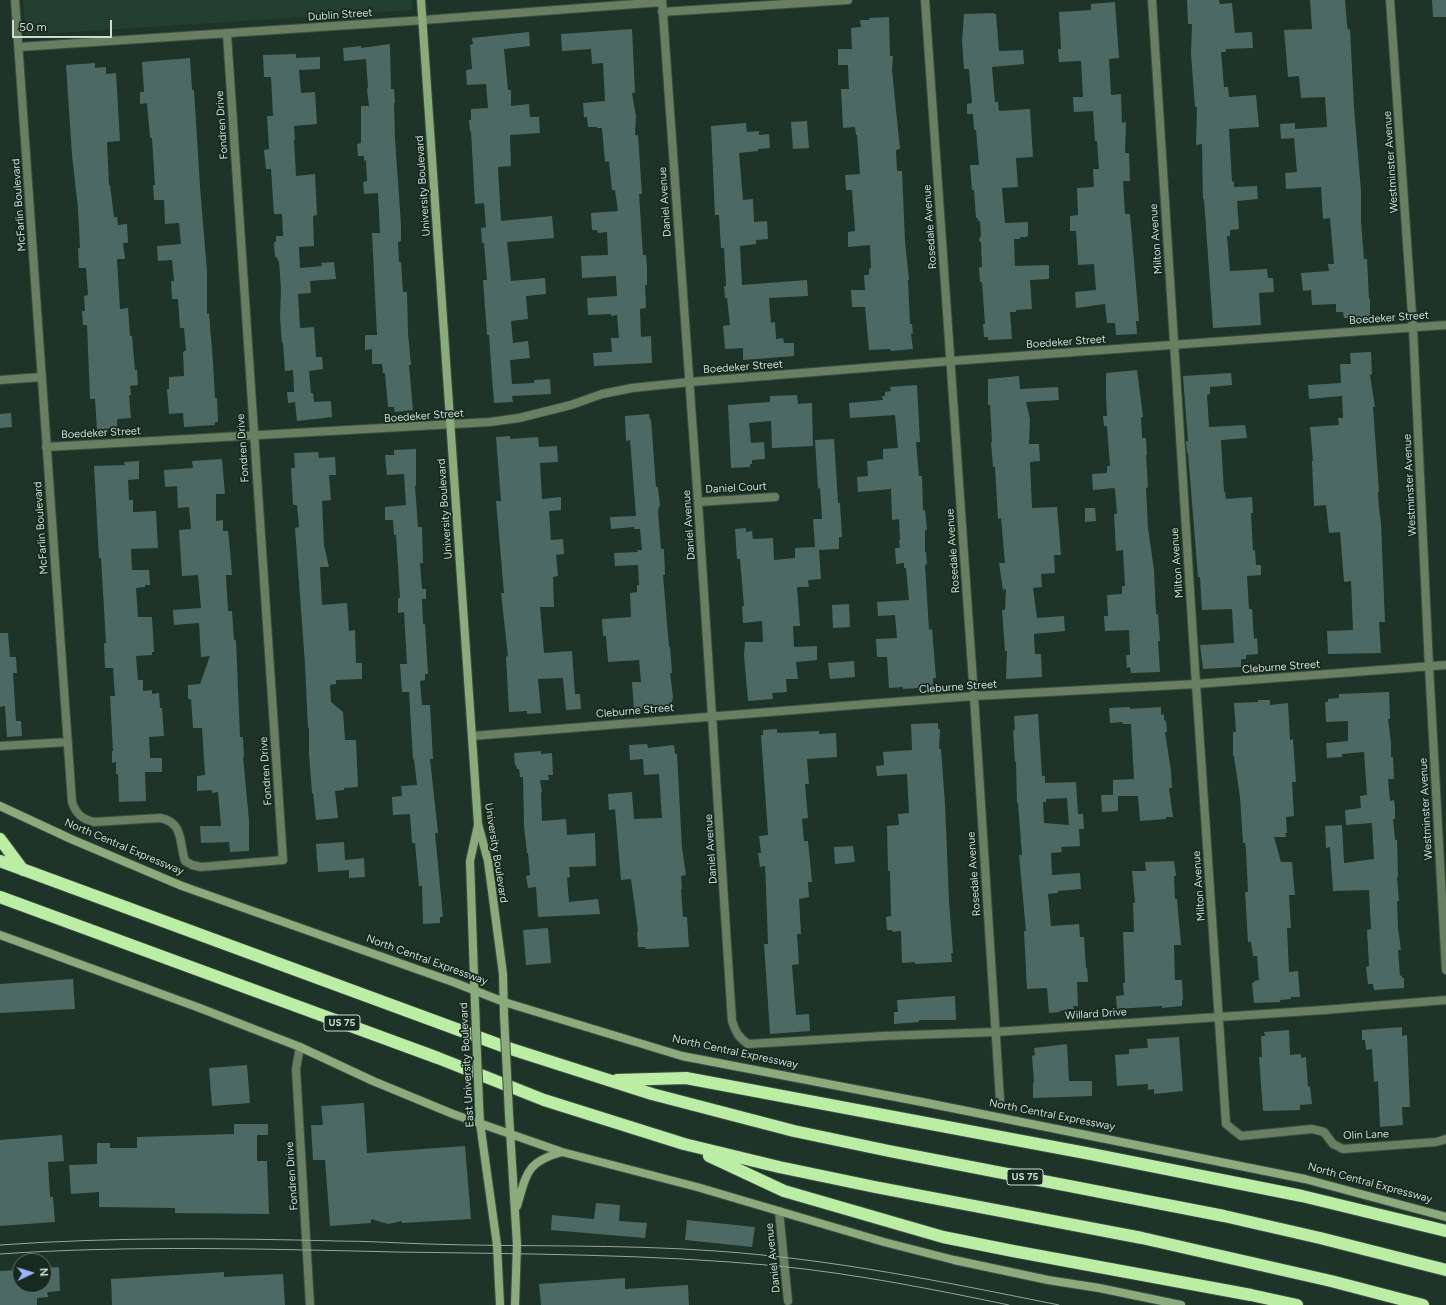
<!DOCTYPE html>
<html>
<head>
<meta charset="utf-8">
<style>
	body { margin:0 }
	#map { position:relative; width:1446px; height:1305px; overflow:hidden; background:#1f3428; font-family:Figtree,sans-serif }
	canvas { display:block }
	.north { position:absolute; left:12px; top:1253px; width:40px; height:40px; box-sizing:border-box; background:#162a1f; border:1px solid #607167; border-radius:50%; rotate:86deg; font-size:11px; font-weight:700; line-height:16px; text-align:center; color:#cedbd3 }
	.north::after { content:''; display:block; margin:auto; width:14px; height:18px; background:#99b5fd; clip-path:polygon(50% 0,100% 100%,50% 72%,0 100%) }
	.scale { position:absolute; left:12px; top:20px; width:100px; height:18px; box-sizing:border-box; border:2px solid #cedbd3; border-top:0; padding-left:5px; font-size:12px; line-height:14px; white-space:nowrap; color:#cedbd3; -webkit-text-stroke:3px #162a1f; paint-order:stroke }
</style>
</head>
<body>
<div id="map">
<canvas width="1446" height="1305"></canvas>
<div class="north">N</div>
<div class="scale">50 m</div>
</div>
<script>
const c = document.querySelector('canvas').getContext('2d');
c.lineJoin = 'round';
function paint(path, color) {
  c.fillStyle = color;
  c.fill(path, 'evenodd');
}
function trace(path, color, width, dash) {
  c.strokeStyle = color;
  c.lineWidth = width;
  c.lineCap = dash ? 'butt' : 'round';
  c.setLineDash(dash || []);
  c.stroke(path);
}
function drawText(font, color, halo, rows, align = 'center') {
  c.font = font + ' Figtree,sans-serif';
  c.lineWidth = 3.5;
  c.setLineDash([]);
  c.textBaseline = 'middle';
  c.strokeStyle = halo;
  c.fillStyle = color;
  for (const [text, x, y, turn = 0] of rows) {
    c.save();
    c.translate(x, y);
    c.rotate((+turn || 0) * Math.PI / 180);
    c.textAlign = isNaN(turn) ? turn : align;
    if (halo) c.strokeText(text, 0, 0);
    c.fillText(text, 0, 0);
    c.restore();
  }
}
paint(new Path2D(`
	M23,0H412V10L26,35Z`), '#233f2f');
paint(new Path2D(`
	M1187,0H1219L1220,4L1232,3L1235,33L1252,32L1253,48L1226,49V52H1221L1224,87H1228L1229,97L1256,95L1259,127L1229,129L1232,182L1234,181V187L1257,186L1258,199L1237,201L1239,229L1230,230V236H1227L1230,271L1267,269L1268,278H1273L1274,292L1259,293L1261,325L1213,328L1204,199H1203L1202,144L1196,145L1197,107H1195L1191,54L1192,24H1188Z
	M1310,0H1345L1347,25L1348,30L1350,29L1354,107L1361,191V221L1364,259H1367L1369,299H1370V317L1344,318L1343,312H1336V304L1312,305L1311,290L1303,291L1301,273L1329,271L1328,264H1334L1330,218L1323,219L1321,187L1286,189L1285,173L1297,172L1294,138L1281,139L1280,124L1295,123V129L1327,127L1325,97L1301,98L1299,76L1288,77L1284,30L1312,29Z
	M1432,0H1446V17H1433Z
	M1115,2L1119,58L1109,59L1111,95L1121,94L1122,123L1126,122L1125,153H1129L1130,181H1123L1125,214H1130L1139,321H1136L1137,334L1116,335L1115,323H1107L1105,304L1076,308L1075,292L1096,290L1094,264L1078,265L1076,231H1070V216L1078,215L1077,188L1094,187L1093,169H1099L1097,141H1095L1093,111L1074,112L1073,97H1083L1081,61L1059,62L1058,49H1061L1059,12L1091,10V4Z
	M994,13V14H996L999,51L1023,50L1024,64L992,67L995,102H998L999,111L1030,109L1033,157L1016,158L1018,187L1002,188L1005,223L1028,222V236H1026L1027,237H1020V239H1014L1015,266L1049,265V279L1030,280L1032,309L1016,310V312H1010L1012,339L988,340V337H984L983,324H985L982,282H980L979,267H982L981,243L979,240L981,235L980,221H978V218H976L974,190H972L970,165H979L976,130H974L973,114H967V104L972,103L969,69H964L962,42L964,14Z
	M889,17L890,56H893L892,70L900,149L896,150L897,171H902L905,241L909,280H908L910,324H912L913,334H911L913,349L891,351L890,349L869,350L865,307H852L851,290H865L864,275H869V269L871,268L870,245L848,247V232L855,231L852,190H846L845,175L860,174L857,135H856L855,127L843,128L841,89H849L848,65H838V49H852L851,28L861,27L860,20H869V18Z
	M632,29L635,93H632L636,116L635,135H638L642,194H639L643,255H646L647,268V285H645L646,308L640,309L641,337L651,336L652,363L594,366L593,353L612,352L611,338H619L617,315L611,316V314L588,315L587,298L617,296L616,276L582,278L581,256L608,255L607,232L598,233L597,230H592L591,213L618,211L615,190H612L609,161L605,162L602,128H597V127H588L587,117H584L583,103L605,101L603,63L592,64L591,49L562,51L561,34Z
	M529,32L530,46L504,49L508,90H511V106L529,104L530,117H539L540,133L510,135L511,166L498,167L501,221L552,216L554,238L507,242L511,281L545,278L546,294L526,296L528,319L511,321L513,343L528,341L530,358L510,360L512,384L534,383V380L550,379L551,394L512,396L513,402L494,403L491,363L489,335H487L483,280H487L484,243H482L481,228L486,227L484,203L475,204L471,131H470L469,120H471V109L488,108L486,84L467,85L466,70L472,69L470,45L473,44L472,38Z
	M390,44L391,89H394L395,103H394L395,139L401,225V241L398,242L399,262H401L403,292H407L408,333L411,365H409L413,410L395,412L394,407H388L385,373H383L382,364H372V349L365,350V335H377L372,233H380L378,193L364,194L363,182L367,181L366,160L364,161V156H358L357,144L361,143V106H369L367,89L368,88L366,59L344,61L343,48L361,46V48Z
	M296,54V58L320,57V69L299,70L301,93L315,92L317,124L294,126L295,140H294L296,176L315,174L317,215L313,216L314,246L299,247L300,268L322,266L321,263L334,262L336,279L310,281L311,293L298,294L300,328L314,327L316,357H322L323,369L309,371L311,393H313L314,402L331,401L332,417L297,421L295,402L288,403L287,392H294L293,370L285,371L283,343H282L280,317L281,289L279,261H278L277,257H275L274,242H276V236H283L282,214H274L271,169H266L264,150L269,149L267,116H273L271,77H264L263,55Z
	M190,58L192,90H194L200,187L207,271V314L209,313L213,362L215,398H217L218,422H215V425L184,427L183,413L169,414L167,389H169V377L184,376L183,352L186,350L184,328H180L178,299H172L171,281H174L172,260L158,261L157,246L181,244L179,223L165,224L164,200H154L153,185H155L152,138H150L147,103L140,104V92H144L142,62Z
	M95,63V68L106,67V74L116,73L120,141L107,142L109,185H110L114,217H117L118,225L127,224L128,243H123L125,259H117L120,309L128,308L130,336H132L135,370H137L138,385L130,386L131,395H129L131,418L117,419V428L97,430L95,399H90L87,325H83L82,311H85L84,296L88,295L86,268H79L78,248H80L78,209L72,155L66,65Z
	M807,121L809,148L793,149L791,122Z
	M746,123L747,132L759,131V135L769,134L770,148L758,149V151L739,153L743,200L753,199L754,222L767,221L768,239L756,240V244L740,246L742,285L807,280L808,296L769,298L771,323L775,322L776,339L783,338L784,343H794V356L743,360V348L725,349L723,326L730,325L727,298H725L724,286H726L724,248H721L719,215H715L711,126Z
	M1371,352L1372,374L1370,375L1375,407H1373L1379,492H1378L1379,508L1381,523L1385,622H1379L1381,653L1328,654L1327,631L1353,630L1351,581L1344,582L1340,532L1329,533L1326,505L1314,506L1312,461H1313L1310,427L1339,425L1338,418H1343L1342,396L1309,399L1308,385L1341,383L1340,364H1351L1350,353Z
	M1137,370L1143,417H1141L1142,438H1146L1147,455H1146L1148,487L1146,488L1148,528L1154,570L1156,614H1158L1160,641H1158L1160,672L1131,673L1130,667L1127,668L1126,655H1130L1129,630L1105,631L1104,616H1108L1107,595L1122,594V586H1125L1123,550L1116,551L1114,514H1117L1115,490L1114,488L1093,490L1092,474L1107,473V466H1110L1107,426H1104L1103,416H1107L1106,394V373Z
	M1231,373L1232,385L1210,387V394L1207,395L1209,427L1245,425L1247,438L1221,440L1224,492L1225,491L1226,499L1252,497L1253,513H1251L1253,551L1255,550L1256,565H1261V575L1247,576L1249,609H1252L1254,639L1257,638L1258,654L1246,655V659H1241V667L1203,669L1200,645L1234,643L1232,609L1202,610L1200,577H1198L1188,453H1187L1186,441H1188L1183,376Z
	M1019,376L1020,389L1058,387L1059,400L1026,402L1030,419L1029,444H1039L1040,461L1030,462L1032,508L1057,507L1061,555H1054L1055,573L1041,574L1042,587L1033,588L1037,618L1064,616L1065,631L1034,634L1035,654H1041L1042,677L1006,679L1007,651H1005L1002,610H1005L1006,589L1003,590L999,563H1005L1001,518L998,519L995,467H993L991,442H992L990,405H988V379Z
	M917,385L920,442H916L919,476H922L923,510H925L927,530H925V552H926L927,564L925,565L929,630L932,629L936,678H933V687L903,689V687L889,688L887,657H877L876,639L897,638L895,615L878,616L877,602L909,600L906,568H904V563L896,564L895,548H900L899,540H900L899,519L892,520L891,489L858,492L857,477L868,476L867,461L883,459V449L898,448L895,415L850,418L849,403L883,400L882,396H885V392L891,391L890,387Z
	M797,395L798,404L812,403L813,446L772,448L771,421L749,423L751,443L764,442L765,459L752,460V464H750V467L731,468L728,405L770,402V396Z
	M11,413L12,427L0,428V414Z
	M649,414L650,420L651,419L656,487H658L660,506H659L658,512L661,549H664L665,575H663L669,647H670L672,673H670L673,697L671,706L634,710L632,682H641L639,660L608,662L606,636H603L602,619L631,617L630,593L637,592V585H639L638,565L615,566L614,553L638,552L637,550H642L640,529H634V527L611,529L610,517L636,516L630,440L626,441L625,416Z
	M510,436V439L538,437L539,447L557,446L558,462L540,463L542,499L561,497V510L549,511L551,540L563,539L564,554L556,555L558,576L553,577L554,607H540L544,653L572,651L575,694H580L581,709L566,710L563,678L538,679L541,713L527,714V711L509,712L506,657L508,656L501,593H504L496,501H501L496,437Z
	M834,439L838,503H840L842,537H839V549L819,550L821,579L808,580L809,587H797L800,626H793L794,647L817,646V660L796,662L798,679H786L787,692L772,693L773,699L748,701L744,655L745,642H763L762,621L743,623L742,606H744L740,559H737L735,529L746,528V532L752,531L753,539L773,538L774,560L795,558V548L815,547L813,519H822L820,488L818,489L815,440Z
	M416,449V486H415L418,527H422L423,563H420L422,589H426V599H422L423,624H425L428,674H425V680L420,681L422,705H430L433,759H430L438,833H435L443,917H440V923L423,924L422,886H419L415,843H412L410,814L393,815L392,797L402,796L401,786L417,785L414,759H413L409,692H402L400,664H407L404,612L398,613V598H400L396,535H394L393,520H385V507L406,505L404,474L387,475L385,455H394V450Z
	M318,452L319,458L335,457L336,475H329L331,500L322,501L324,545L329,567H320L322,605L347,603L349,631L355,630L356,663H362V679L336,680V684L330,685L331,702L343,712L345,740H356L358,787L344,788V790L335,791L338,818L316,820L313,793H312L309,754V728H308L305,664L295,528L299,527L297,505H293L291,468H295L294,453Z
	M222,459L225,494H216V521L223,520V531H228L230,550L232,575H226L228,611H232L234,640H236L240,737H243L244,757H243L249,820V851L230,852L229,842L201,843L200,826H221L218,792L212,793V790L197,791V776L205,775L202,728H193L191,699H188V685L200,684L210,656L201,657L199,623L174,625L173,610L201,608L198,575L182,576L179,530L191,529L189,507L178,508L177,486L165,487L164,470L193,468L192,461Z
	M139,461V479L128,480L129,500H133V512L156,511L158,548L131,549L132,570H149L150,585H145V587L136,588L138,617H152L154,652H152V655L136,656L138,680H143V691L152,690V694L159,693L160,708H162L164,736L149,737L150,758H162V772H145L146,801L119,802L118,774H116V762L112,763V751H113L110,696H115L113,668H105L104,643H106L101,558H99L94,466L125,465L124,462Z
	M1085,508H1095L1096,521L1085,522Z
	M849,604L850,627L833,628L832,605Z
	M0,633H8L10,657H16L17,673H13L16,721H21L22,736L7,737L5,706L0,707Z
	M854,661L855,677L830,679L828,663Z
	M1389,692L1390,719H1388L1391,743V757H1393L1394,779H1388L1390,801L1394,800L1395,807V819H1393L1395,840H1397L1398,877H1397L1399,901H1397L1398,928L1401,950H1398L1400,976L1402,975V978H1404V988L1374,990L1373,984H1368L1366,967L1369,966L1367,930L1371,929L1369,890L1333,891L1330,847L1326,848L1325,826L1342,825L1344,863L1374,859L1372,823L1346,825L1345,810L1361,808L1360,796L1367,795L1364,752L1342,754V757L1327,758L1326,743L1348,741V721L1326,722L1325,702H1328V699L1339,698V694Z
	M1258,700H1270V705L1288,703L1290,740L1293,739L1296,782H1292L1294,816L1286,817L1287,833H1285L1286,837H1274L1281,862H1292L1295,895H1289L1291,928H1287L1289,972L1298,971L1300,997H1291V999L1280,1000V1002L1254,1003L1252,983H1254V981L1259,980L1257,956H1253L1251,942H1248L1245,892H1248L1246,850L1245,843H1243L1240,797L1234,756H1233V732H1236L1234,703L1258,702Z
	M1130,707V709L1161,707V715L1164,714V720L1166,721L1167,732H1165L1171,771L1172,788H1169L1173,817H1166V819L1140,821L1138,796H1118V811L1102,812L1101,795H1113V780L1134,779L1131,724H1123L1122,722L1110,723L1109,708Z
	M1038,714L1042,776H1045V783L1076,782L1078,814H1083L1084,829H1079L1080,846L1061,847L1062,852L1051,853L1052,875L1080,873L1081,889L1058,891V893L1048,894L1051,926L1079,924L1080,937H1084L1086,968H1087L1088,982H1077L1078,1006H1073L1074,1009H1067V1010L1059,1011L1060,1012L1049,1013L1047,988L1027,989L1024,931H1026L1019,855H1022L1018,803H1017L1016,762H1015L1013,730H1015L1014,716ZM1067,798L1069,825L1044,823L1043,802H1046V799Z
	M938,723V729H940L939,749H941L945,804L949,901L953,953H951L952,962L915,964V962L902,963L901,931L893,932L892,930H887L886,917L891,916L890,871H888L887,826L899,825L898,814L909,813L907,774L877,776L876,766L884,765L883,752L912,750L911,724Z
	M777,729V733L819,731V734L836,733L837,757L807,759L809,784H805L808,818L802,819L804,841H808L812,882H808L809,897L799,899L801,934H797L799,964L792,965L796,1015L809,1014L810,1031L770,1034L764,944H768L766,888L765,866L760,867L758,853H761L759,836L768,835L761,735H763V730Z
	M647,744L648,748L674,745L675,754H677L682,848L686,875L681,876L682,889H681L683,917H687L689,947L646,949L645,947H638L637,932L638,931L631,879L621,880L615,809L609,810L608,794L632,792L634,819L662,818L659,774L644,775L643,759L630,760L629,745Z
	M541,751V754L552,753L553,775H548L549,780H540L542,792H541L542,821L566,819L567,835L595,833L596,866L569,867L570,877L567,878L569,902L598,899L600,914L538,917L536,887L528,888L526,876L530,875L528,853H527L524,826L523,777H520L519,769H517L516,765H515L514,753Z
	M344,842L345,860L364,858L365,877L349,878V870L318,872L316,844Z
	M853,846L855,862L835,864L834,847Z
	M1174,861L1176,876H1174L1175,899H1177L1181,945H1174L1175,980H1182L1183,1000H1182V1006L1162,1008V1006L1117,1009L1116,996L1124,995L1123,983H1125L1123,932H1134L1133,903H1135L1132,871H1146L1145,862Z
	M548,928L551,963L526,965L523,930Z
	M73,979L75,1009L0,1013V984Z
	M955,996L956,1020H919V1022L894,1024V1012H898L897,1000Z
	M1402,1027V1036L1407,1035L1410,1107H1402L1403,1125L1380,1127L1378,1081L1374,1082L1372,1049L1366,1050L1365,1040H1362V1030Z
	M1289,1030L1290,1055L1301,1054V1058L1306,1057L1308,1087L1310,1086L1312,1104L1300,1105V1110L1263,1111L1259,1057H1262L1261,1036H1265L1264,1032Z
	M1179,1037L1183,1091L1154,1094V1089L1148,1090V1084L1117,1086L1115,1055L1129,1054V1049L1148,1048L1147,1039Z
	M1067,1044L1069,1081H1092V1096L1033,1098V1082H1034L1032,1056L1035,1055L1034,1048Z
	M247,1065L250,1103L212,1106L209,1068Z
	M364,1103L367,1153L465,1146L471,1219L402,1223V1221L388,1224L371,1219V1223L330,1226L325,1160H313L311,1125H323L321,1106Z
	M234,1124H268V1135H257V1161H267L269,1214L175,1213V1208L99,1207V1192L71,1194L69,1165L97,1164V1143H110V1148H137V1137L234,1134Z
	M62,1135L64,1161L48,1162L50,1197H53L55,1222L0,1226V1140Z
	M596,1203L620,1205L619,1221L647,1223L645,1238L551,1230L552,1215L594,1219Z
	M687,1220L755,1227L752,1247L685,1240Z
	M59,1267L60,1291L47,1292L48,1297L37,1298V1305H0V1271L20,1270V1285H44V1268Z
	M224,1272V1277L283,1274L285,1305H112L111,1279Z
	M625,1278V1289L688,1285L689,1305H541L539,1284Z`), '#4d6963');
const street = new Path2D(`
	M15,0L72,802C76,814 82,819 94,822L160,818C184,822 179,843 185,861L192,865L201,867L283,860L227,34
	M662,0L698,502L732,1021C736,1032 738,1037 748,1044L883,1036L995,1032L1324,1010L1446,1000
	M925,0L974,696L1000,1100
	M1152,0L1196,684L1226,1124L1241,1136L1312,1129L1324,1132L1333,1144L1343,1149L1436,1142L1446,1139
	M1390,0L1413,328L1429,666L1446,970
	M662,12L848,0
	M19,47L410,21L662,2
	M0,380L42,377
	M46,447L490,422L519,418L571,405L602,394L632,388L690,382L951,361L1446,325
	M698,502L775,497
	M472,736L868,704L974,696L1196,684L1446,665
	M0,746L68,742
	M300,1047L296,1069L310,1305
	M779,1211L788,1301`);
const secondary = new Path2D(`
	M421,0L478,824L488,861L503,974L504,1015
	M0,806L71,839L182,886L453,982L504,1002L682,1056L922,1102L1305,1179L1446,1217
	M0,935L197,1007L300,1047L373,1081L453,1114L562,1152L697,1187L884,1242L954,1260L1048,1280L1099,1288L1181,1305
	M475,1005L470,861L478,825
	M479,1104L480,1123L497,1245L500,1305
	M509,1114L517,1245L515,1305
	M517,1206C527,1173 526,1162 562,1152`);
const highway = new Path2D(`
	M0,839L23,870
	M0,861L508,1048L652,1094L794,1131L889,1151L1224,1216L1320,1238L1446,1270
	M0,897L438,1058L544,1100L684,1144L779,1167L875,1187L1142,1238L1331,1281L1423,1305
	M617,1080L686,1078L1091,1154L1302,1196L1446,1231
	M709,1156L784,1191L943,1237L1013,1251L1251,1295L1297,1305`);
trace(street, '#3b4f43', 10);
trace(secondary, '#3b4f43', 10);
trace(highway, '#3b4f43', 14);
trace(street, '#6a7e62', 8);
trace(secondary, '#8bab7d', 8);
trace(highway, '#bbeda5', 12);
trace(new Path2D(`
	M0,1245C112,1237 224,1238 337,1241C367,1241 397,1243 427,1244C523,1247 620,1244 716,1251C832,1259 945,1282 1059,1305
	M0,1254C132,1245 265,1249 397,1252C524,1254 652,1254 778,1266C856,1274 932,1289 1009,1305`), '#96a69d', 1);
const secondaryBridge = new Path2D(`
	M475,1005L479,1104
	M504,1015L509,1114`);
trace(secondaryBridge, '#3b4f43', 10, []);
trace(secondaryBridge, '#8bab7d', 8);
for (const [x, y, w] of [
	[342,1023,36],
	[1025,1177,36]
]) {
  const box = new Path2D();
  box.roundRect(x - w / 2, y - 8, w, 16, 3);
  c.fillStyle = '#162a1f';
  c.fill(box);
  trace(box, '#cedbd3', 1);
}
drawText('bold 10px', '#cedbd3', null, [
	["US 75",342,1023],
	["US 75",1025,1177]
]);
drawText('11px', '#cedbd3', '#162a1f', [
	["Dublin Street",340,15,-4],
	["Fondren Drive",222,125,-94],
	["Westminster Avenue",1391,162,-94],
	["University Boulevard",423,186,-94],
	["Daniel Avenue",665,202,-94],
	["McFarlin Boulevard",19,205,-94],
	["Rosedale Avenue",930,227,-94],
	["Milton Avenue",1156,239,-94],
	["Boedeker Street",1389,318,-4],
	["Boedeker Street",1066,342,-4],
	["Boedeker Street",743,367,-4],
	["Boedeker Street",424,416,-4],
	["Boedeker Street",101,433,-3],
	["Fondren Drive",243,448,-94],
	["Westminster Avenue",1410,485,-93],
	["Daniel Court",736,488,-3],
	["University Boulevard",445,509,-94],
	["Daniel Avenue",689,525,-94],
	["McFarlin Boulevard",41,528,-94],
	["Rosedale Avenue",953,551,-94],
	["Milton Avenue",1177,563,-94],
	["Cleburne Street",1281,667,-4],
	["Cleburne Street",958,687,-4],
	["Cleburne Street",635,711,-5],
	["Fondren Drive",266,771,-94],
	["Westminster Avenue",1426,809,-93],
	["North Central Expressway",124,847,23],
	["Daniel Avenue",711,849,-94],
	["University Boulevard",496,853,81],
	["Rosedale Avenue",974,874,-94],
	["Milton Avenue",1199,886,-94],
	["North Central Expressway",427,960,20],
	["Willard Drive",1096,1014,-4],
	["North Central Expressway",735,1052,12],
	["East University Boulevard",467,1065,-93],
	["North Central Expressway",1052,1115,11],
	["Olin Lane",1366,1135,-2],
	["Fondren Drive",292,1176,-94],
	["North Central Expressway",1370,1183,15],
	["Daniel Avenue",773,1258,-96]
]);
</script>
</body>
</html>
